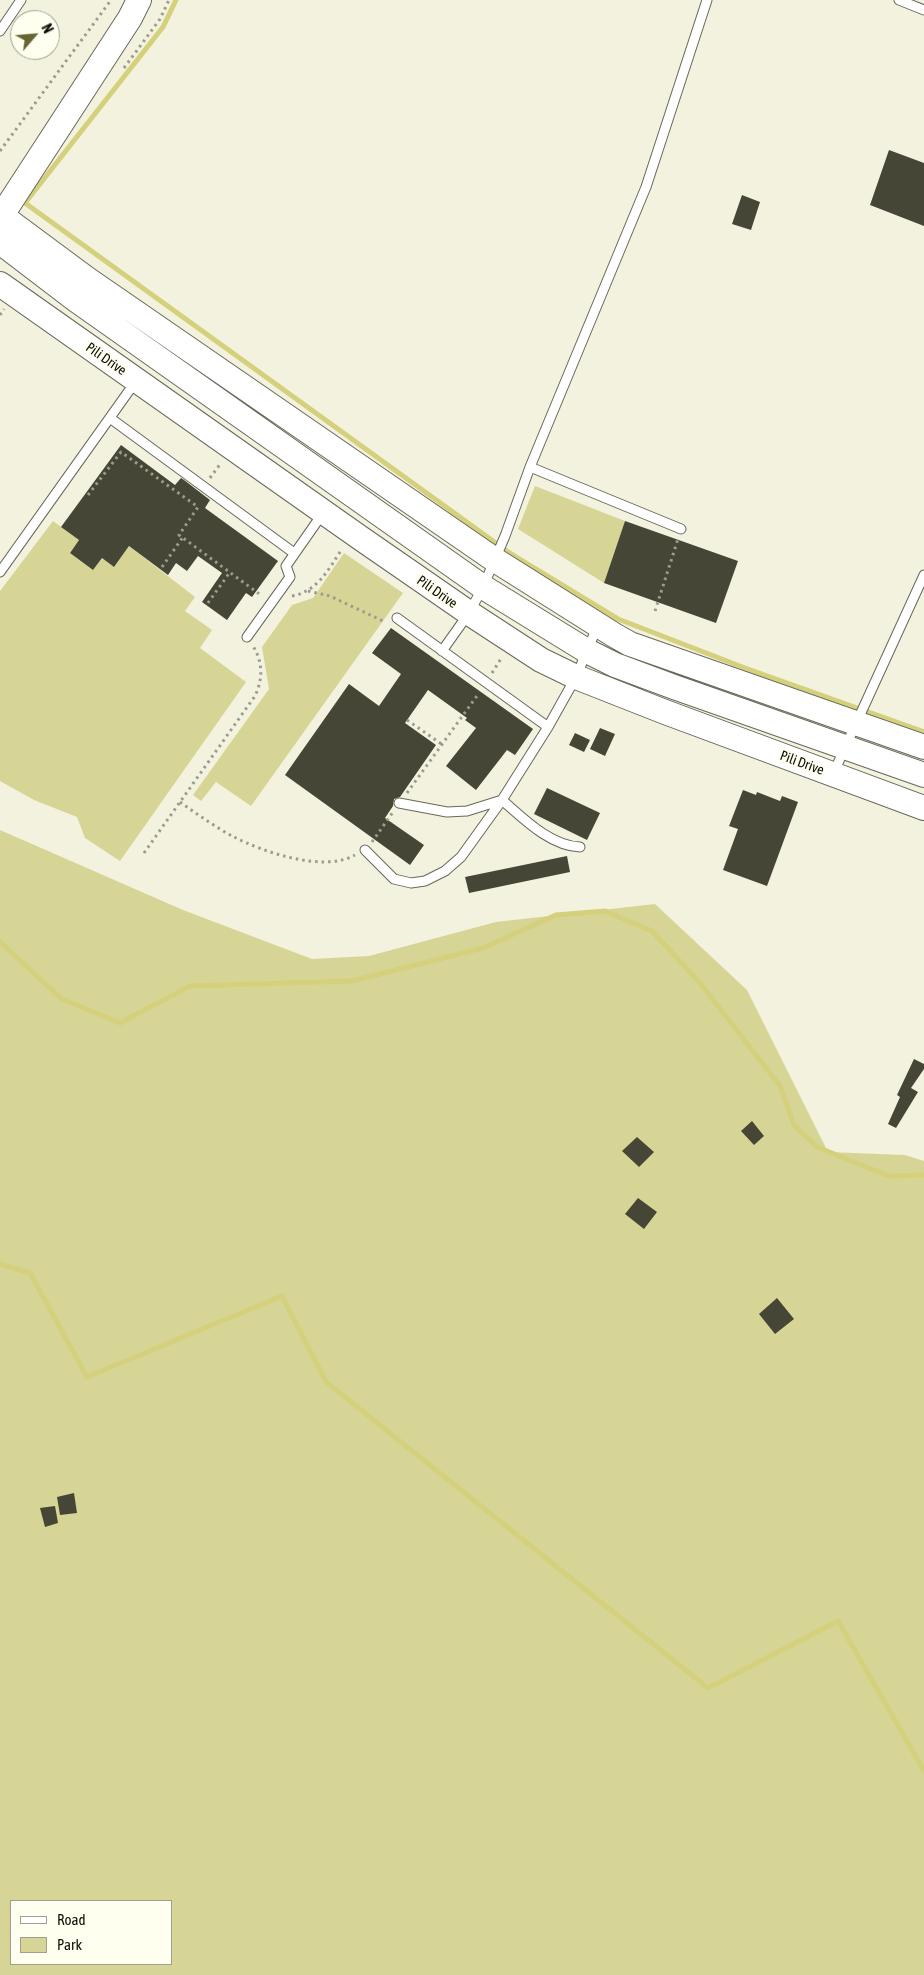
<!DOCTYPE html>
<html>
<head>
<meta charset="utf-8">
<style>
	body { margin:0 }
	#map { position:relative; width:924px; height:1975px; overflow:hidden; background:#f2f2df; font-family:"Asap Condensed",sans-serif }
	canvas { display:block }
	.legend { position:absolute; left:10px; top:1900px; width:162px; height:65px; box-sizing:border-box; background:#fffff0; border:1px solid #9f9f93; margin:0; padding:6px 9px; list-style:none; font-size:15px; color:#0e0e08 }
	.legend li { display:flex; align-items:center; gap:10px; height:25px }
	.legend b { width:25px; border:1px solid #9f9f93 }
	.north { position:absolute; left:10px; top:10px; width:50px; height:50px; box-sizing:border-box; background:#fffff0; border:1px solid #9f9f93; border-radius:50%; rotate:63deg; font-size:14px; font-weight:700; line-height:20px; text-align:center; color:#0e0e08 }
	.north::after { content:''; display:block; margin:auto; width:18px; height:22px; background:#676531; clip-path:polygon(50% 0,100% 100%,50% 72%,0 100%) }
</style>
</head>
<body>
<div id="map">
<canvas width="924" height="1975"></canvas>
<ul class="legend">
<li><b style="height:6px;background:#fff"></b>Road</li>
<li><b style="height:14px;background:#d7d596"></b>Park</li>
</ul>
<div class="north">N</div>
</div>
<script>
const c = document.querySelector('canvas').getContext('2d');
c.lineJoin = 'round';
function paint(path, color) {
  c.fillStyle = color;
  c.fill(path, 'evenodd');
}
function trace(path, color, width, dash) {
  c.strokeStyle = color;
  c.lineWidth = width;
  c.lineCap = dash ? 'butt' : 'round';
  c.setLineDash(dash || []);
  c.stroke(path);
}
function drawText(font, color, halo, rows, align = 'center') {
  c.font = font + ' "Asap Condensed",sans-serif';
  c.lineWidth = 5;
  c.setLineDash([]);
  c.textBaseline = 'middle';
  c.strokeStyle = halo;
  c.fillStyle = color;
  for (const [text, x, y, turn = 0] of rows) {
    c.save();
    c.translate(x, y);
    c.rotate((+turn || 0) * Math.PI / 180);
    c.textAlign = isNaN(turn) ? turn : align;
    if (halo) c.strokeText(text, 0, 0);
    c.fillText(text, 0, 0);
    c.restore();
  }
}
paint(new Path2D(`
	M535,486L625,521L604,583L518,529Z
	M53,521L79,540L70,553L93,570L102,558L114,567L129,546L195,597L185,611L212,630L200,648L246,682L120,861L85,838L77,817L34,800L0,781V591Z
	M344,553L403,593L251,806L216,782L201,801L193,795L269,689L262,647L292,605L313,598Z
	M0,830L183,910L312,959L369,956L496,922L655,904L747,990L828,1152L905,1155L924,1161V1975H0ZM11,1901H171V1964H11Z`), '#d7d596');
trace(new Path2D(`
	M176,0L163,27L25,203L511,554L618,619L745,668L924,732
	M0,942L62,999L120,1023L190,986L352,981L483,948L556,915L605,911L652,931L700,983L780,1086L794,1125L817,1147L889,1176L924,1175
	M0,1264L30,1273L87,1377L282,1296L326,1382L708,1688L838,1621L924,1771`), '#d4d07b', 5);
paint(new Path2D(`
	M889,150L924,163V226L870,205Z
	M742,195L760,202L751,230L732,224Z
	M121,445L175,485L181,478L184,480L210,500L205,508L278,561L252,597L246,593L227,620L202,602L222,573L198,556L187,571L176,563L168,575L129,546L114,567L102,558L93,570L70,553L79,540L61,527Z
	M625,521L738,561L716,623L604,583Z
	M391,628L533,729L515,755L507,750L476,790L446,766L476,728L465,720L467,718L428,690L405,723L436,745L400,797L394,799L393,806L385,818L424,845L410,865L285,775L349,684L379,706L401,674L372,653Z
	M600,728L615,734L605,756L590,749Z
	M575,733L590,740L584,752L569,745Z
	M547,788L600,813L587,840L534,814Z
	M743,790L756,795L757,792L780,801L782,796L798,802L767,886L723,870L738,829L729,826Z
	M567,856L570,872L469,893L465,877Z
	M914,1059L924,1064V1069L911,1088L918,1092L896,1128L888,1124L900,1097L897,1095Z
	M752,1121L764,1136L754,1145L741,1131Z
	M637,1137L654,1152L639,1167L622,1151Z
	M638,1198L657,1212L644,1229L625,1214Z
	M777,1298L794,1319L775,1334L759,1314Z
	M74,1493L77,1513L60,1515L57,1497Z
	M55,1506L58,1523L45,1527L40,1508Z`), '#464637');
const lane = new Path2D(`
	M899,0L924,10
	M0,31L21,0
	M110,418L294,553
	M530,467L681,529
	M0,572L136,381
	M397,618L548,727
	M247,637L290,577L286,566L323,513
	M442,651L469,613L483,587L505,536L530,467L646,187L707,0
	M833,774L924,575
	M399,803L447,812L467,811L502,800C523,818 550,846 580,847
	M365,850L394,879L411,883L425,881L445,871L461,857L502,800L548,727L576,677L598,625`);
const secondary = new Path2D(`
	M2,216L87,279L495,560L614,635L630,644L924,747
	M0,218L130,18L139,0
	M0,242L76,300L483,587L587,651L615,665L674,687L924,775
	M0,284L359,537L469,613L541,660L576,677L665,712L924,808`);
trace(lane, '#696859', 11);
trace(secondary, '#696859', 26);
trace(new Path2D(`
	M124,68L160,19L169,0
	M0,151L111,0
	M0,315L4,309
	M210,478L221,463
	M88,495L121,452L198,507L179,535L262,596
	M162,567L183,537
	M308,591L330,596L385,622
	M292,596C318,591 328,570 342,549
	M208,603L230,572
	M655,611L678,539
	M492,673L502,657
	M407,720L443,745
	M407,793L479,693
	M180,802C197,814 214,826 232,836C263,852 323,873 355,855
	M372,842L393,812
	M144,853L255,696C263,679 263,662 253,646`), '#9c9c8e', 3, [2.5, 4]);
trace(lane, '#fff', 9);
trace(secondary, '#fff', 24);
drawText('14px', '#0e0e08', '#fffff0', [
	["Pili Drive",106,359,35],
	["Pili Drive",437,592,35],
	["Pili Drive",802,763,20]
]);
</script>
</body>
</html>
